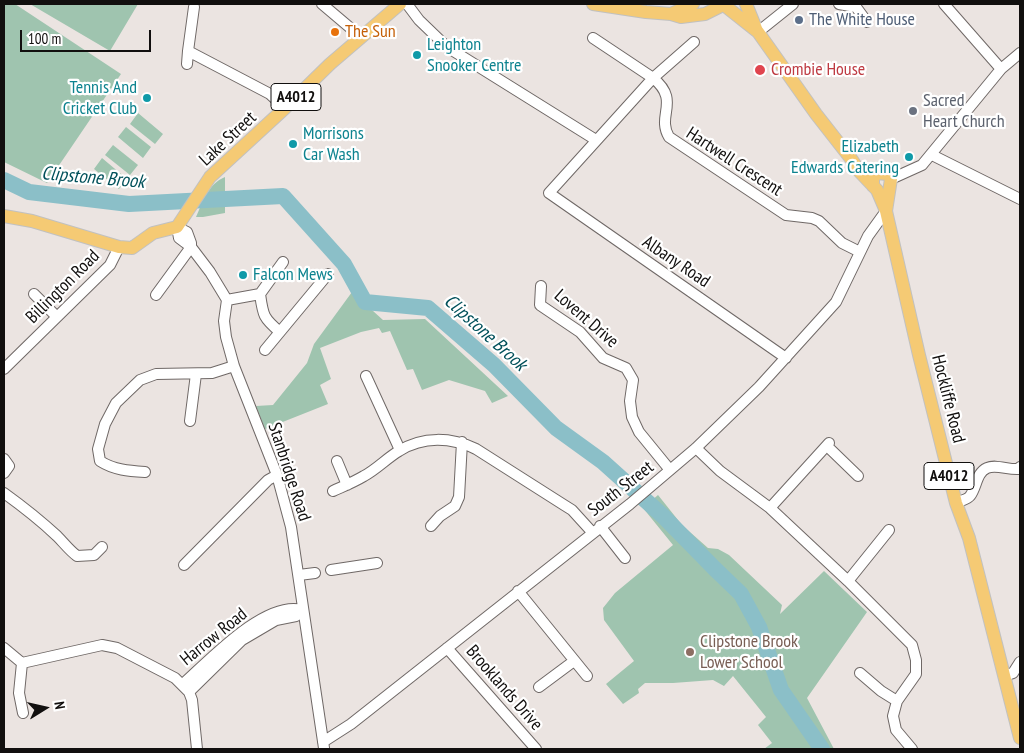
<!DOCTYPE html>
<html>
<head>
<meta charset="utf-8">
<style>
	body { margin:0 }
	#map { position:relative; width:1024px; height:753px; overflow:hidden; background:#ebe4e1; font-family:"PT Sans Narrow",sans-serif }
	canvas { display:block }
	.frame { position:absolute; inset:0; border:5px solid #110f0e; pointer-events:none }
	.north { position:absolute; left:20px; top:683px; width:50px; height:50px; -webkit-text-stroke:4px #fff; paint-order:stroke; rotate:80deg; font-size:14px; font-weight:700; line-height:20px; text-align:center; color:#110f0e }
	.north::after { content:''; display:block; margin:auto; width:18px; height:22px; background:#110f0e; clip-path:polygon(50% 0,100% 100%,50% 72%,0 100%) }
	.scale { position:absolute; left:20px; top:30px; width:131px; height:22px; box-sizing:border-box; border:2px solid #110f0e; border-top:0; padding-left:6px; font-size:15px; line-height:18px; white-space:nowrap; color:#110f0e; -webkit-text-stroke:4px #fff; paint-order:stroke }
</style>
</head>
<body>
<div id="map">
<canvas width="1024" height="753"></canvas>
<div class="frame"></div>
<div class="north">N</div>
<div class="scale">100 m</div>
</div>
<script>
const c = document.querySelector('canvas').getContext('2d');
c.lineJoin = 'round';
function paint(path, color) {
  c.fillStyle = color;
  c.fill(path, 'evenodd');
}
function trace(path, color, width, dash) {
  c.strokeStyle = color;
  c.lineWidth = width;
  c.lineCap = dash ? 'butt' : 'round';
  c.setLineDash(dash || []);
  c.stroke(path);
}
function drawText(font, color, halo, rows, align = 'center') {
  c.font = font + ' "PT Sans Narrow",sans-serif';
  c.lineWidth = 4.5;
  c.setLineDash([]);
  c.textBaseline = 'middle';
  c.strokeStyle = halo;
  c.fillStyle = color;
  for (const [text, x, y, turn = 0] of rows) {
    c.save();
    c.translate(x, y);
    c.rotate((+turn || 0) * Math.PI / 180);
    c.textAlign = isNaN(turn) ? turn : align;
    if (halo) c.strokeText(text, 0, 0);
    c.fillText(text, 0, 0);
    c.restore();
  }
}
paint(new Path2D(`
	M4,4H15L121,74L47,183L4,162Z
	M30,4H138L110,51Z
	M138,113L163,134L155,144L130,124Z
	M126,127L151,147L143,158L118,137Z
	M113,145L138,165L130,175L105,155Z
	M102,158L127,179L119,189L94,169Z
	M225,177V213L203,217H196C203,202 208,184 225,177Z
	M352,292L383,320L425,319L508,396L492,403L485,391L449,380L422,390L413,369L407,370L390,331L382,333L379,328L361,332L320,348L331,379L320,385L328,404L265,429L256,406L273,405L307,363L314,344Z
	M658,495L682,525L708,548L718,549L729,555L782,605L780,614L824,571L867,612L807,698L834,749H764L772,743L758,725L766,717L733,676L724,686L713,680L673,683H645L638,689L639,693L623,704L606,684L634,661L604,620L603,608L615,593L673,545L643,508Z`), '#9fc4af');
trace(new Path2D(`
	M4,180L29,192L129,204L283,196L344,264L365,302L428,308L494,365L556,428L603,462L663,516L714,568L741,594L759,627L781,690L822,749`), '#8bbfc8', 16);
const minor = new Path2D(`
	M322,4L361,37
	M407,4L419,20L447,47L596,140
	M839,4L856,7L867,22
	M944,4L1001,69
	M194,7L188,51L270,94L285,108
	M758,32L793,4
	M593,38L653,78L549,193L786,358
	M694,42L653,78C681,101 656,115 669,137L786,215L812,218L819,221L842,243L860,252
	M187,64L188,51
	M932,155L1020,199
	M891,179L922,165L1001,69L1020,53
	M177,227L187,232L191,243V247L210,272L227,300L224,321L226,337L234,366L277,475L291,527L324,748
	M177,227L179,238L191,247
	M541,286L540,305L580,332L603,358L626,368L633,380L630,401L632,417L639,432L670,470
	M34,294L57,317
	M260,294L283,262
	M156,295L191,247
	M227,300L260,294C263,315 263,318 280,332
	M265,350L328,274
	M4,369L110,265L119,247
	M366,376L400,450
	M190,421L196,374
	M827,446L858,476
	M696,448L720,471L770,508L848,581L912,645L916,660V674L897,701L893,716L896,730L912,749
	M4,459L9,466L4,473
	M337,461L347,485
	M145,472C129,471 114,470 100,461L98,449L105,424L116,403L140,380L156,374L212,373L234,366
	M333,491C344,486 354,482 364,476C377,469 387,458 399,451C423,436 451,437 476,449L564,505L572,510L592,532
	M4,493C22,506 41,521 57,536C64,543 69,550 77,556L94,555L102,547
	M956,503C960,501 968,499 970,496C977,487 976,473 987,468C996,464 1008,470 1019,469L1020,467
	M770,508L829,443
	M431,526L440,516L455,506L459,497L462,442
	M600,526L625,558
	M184,565L268,480L277,475
	M331,570L377,563
	M299,575L315,573
	M848,581L889,530
	M518,591L587,676
	M4,648L22,663L102,645L117,648L175,678L189,692L192,700L197,749
	M447,648L536,749
	M22,663L19,693L23,713
	M860,673L881,691L897,701
	M1004,676L1013,673L1020,662
	M183,684C209,661 265,600 302,610L296,616L276,620L242,640L189,692
	M539,687L574,661
	M323,742L351,724L630,504L696,448L759,387L836,302L868,236L886,211`);
const major = new Path2D(`
	M593,4L646,12L671,14L681,17L705,14L723,5
	M746,4L757,31
	M724,5L758,32L816,114L852,160L859,171L877,190L886,211L919,355L956,503L969,538L1020,738
	M671,14L693,4
	M873,186V178L877,173L887,174L891,179L886,211
	M4,216L32,221L119,247L132,248L153,233L177,227L210,177L285,108L330,64L400,4`);
trace(minor, '#6f6866', 12);
trace(major, '#c1c1c0', 14);
trace(minor, '#fff', 10);
trace(major, '#f5ca74', 12);
for (const [x, y, r, color] of [
	[799,20,5,"#5c6f8a"],
	[335,32,5,"#e8710a"],
	[417,55,5,"#0f9aa8"],
	[760,70,6,"#e0444e"],
	[147,98,5,"#0f9aa8"],
	[913,111,5,"#6b7280"],
	[293,144,5,"#0f9aa8"],
	[909,157,5,"#0f9aa8"],
	[243,275,5,"#0f9aa8"],
	[690,652,5,"#8d6e63"]
]) {
  const dot = new Path2D();
  dot.arc(x, y, r, 0, 2 * Math.PI);
  c.fillStyle = color;
  c.fill(dot);
  trace(dot, '#fff', 2);
}
for (const [x, y, w] of [
	[296,97,50],
	[949,476,50]
]) {
  const box = new Path2D();
  box.roundRect(x - w / 2, y - 13.5, w, 27, 4);
  c.fillStyle = '#fff';
  c.fill(box);
  trace(box, '#110f0e', 1);
}
drawText('bold 16px', '#110f0e', null, [
	["A4012",296,97],
	["A4012",949,476]
]);
drawText('18px', '#4e5e75', '#fff', [
	["The White House",809,20]
], 'left');
drawText('18px', '#c56008', '#fff', [
	["The Sun",345,32]
], 'left');
drawText('18px', '#0d838f', '#fff', [
	["Leighton",427,45],
	["Snooker Centre",427,66],
	["Tennis And",137,88,"right"],
	["Cricket Club",137,109,"right"],
	["Morrisons",303,134],
	["Car Wash",303,155],
	["Elizabeth",899,147,"right"],
	["Edwards Catering",899,168,"right"],
	["Falcon Mews",253,275]
], 'left');
drawText('18px', '#be3a42', '#fff', [
	["Crombie House",771,70]
], 'left');
drawText('18px', '#5b616d', '#fff', [
	["Sacred",923,101],
	["Heart Church",923,122]
], 'left');
drawText('18px', '#110f0e', '#fff', [
	["Lake Street",228,139,-43],
	["Hartwell Crescent",734,162,33],
	["Albany Road",676,262,34],
	["Billington Road",63,287,-45],
	["Lovent Drive",586,319,41],
	["Hockliffe Road",948,399,76],
	["Stanbridge Road",289,472,72],
	["South Street",621,489,-38],
	["Harrow Road",214,637,-39],
	["Brooklands Drive",504,688,49]
]);
drawText('18px', '#785e54', '#fff', [
	["Clipstone Brook",700,642],
	["Lower School",700,663]
], 'left');
drawText('italic 19px', '#00505a', '#fff', [
	["Clipstone Brook",93,178,5],
	["Clipstone Brook",485,333,42]
]);
</script>
</body>
</html>
